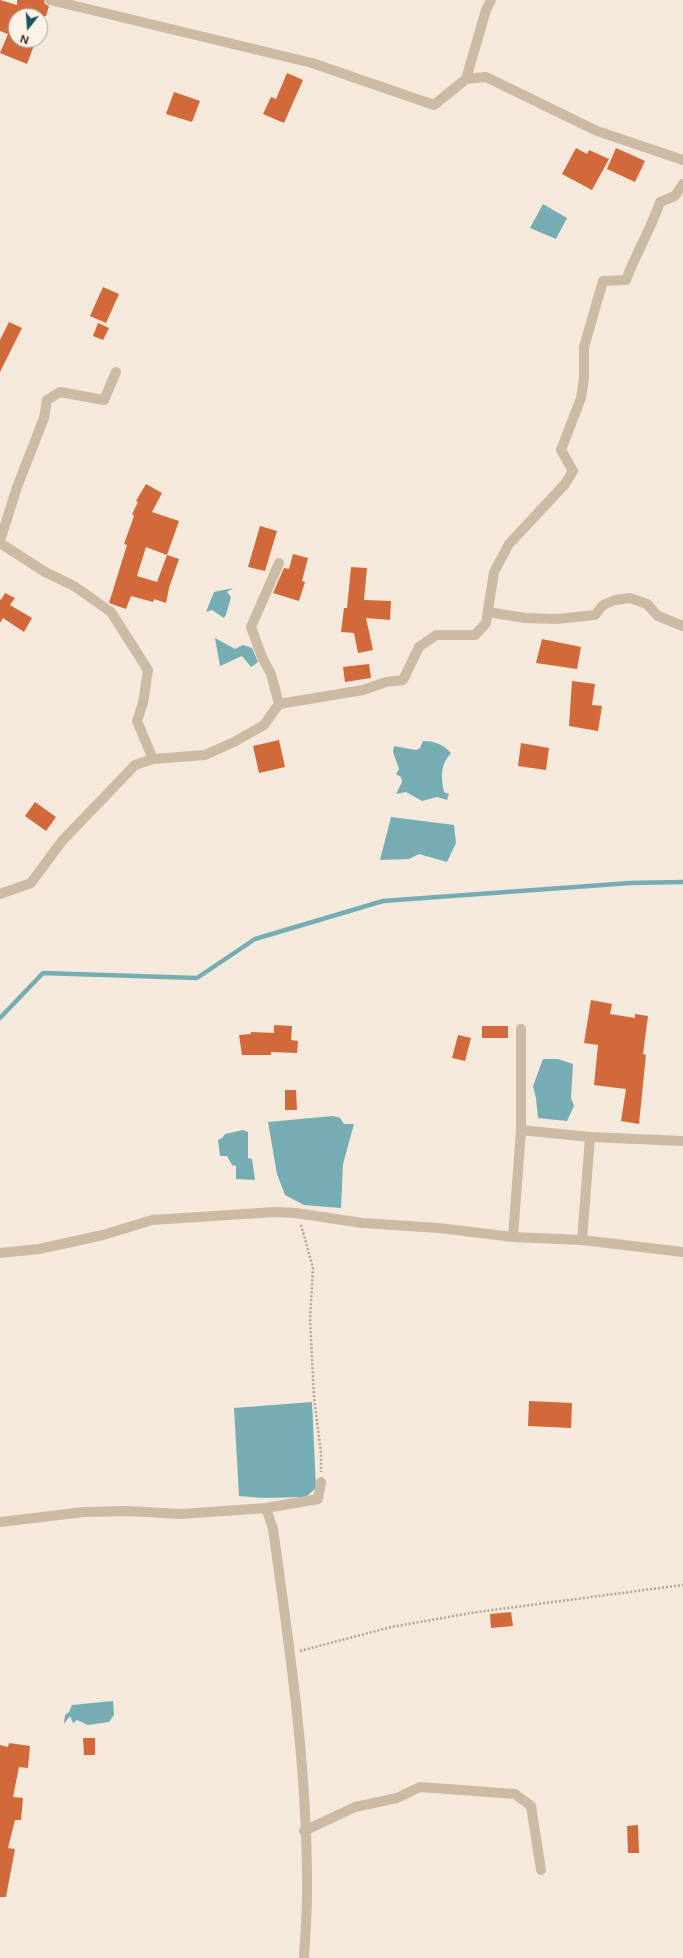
<!DOCTYPE html>
<html>
<head>
<meta charset="utf-8">
<style>
	body { margin:0 }
	#map { position:relative; width:683px; height:1958px; overflow:hidden; background:#f4e9da; font-family:Figtree,sans-serif }
	canvas { display:block }
	.north { position:absolute; left:8px; top:8px; width:40px; height:40px; box-sizing:border-box; background:#fbf3e7; border:1px solid #ada49a; border-radius:50%; rotate:197deg; font-size:11px; font-weight:700; line-height:16px; text-align:center; color:#382d27 }
	.north::after { content:''; display:block; margin:auto; width:14px; height:18px; background:#18555e; clip-path:polygon(50% 0,100% 100%,50% 72%,0 100%) }
</style>
</head>
<body>
<div id="map">
<canvas width="683" height="1958"></canvas>
<div class="north">N</div>
</div>
<script>
const c = document.querySelector('canvas').getContext('2d');
c.lineJoin = 'round';
function paint(path, color) {
  c.fillStyle = color;
  c.fill(path, 'evenodd');
}
function trace(path, color, width, dash) {
  c.strokeStyle = color;
  c.lineWidth = width;
  c.lineCap = dash ? 'butt' : 'round';
  c.setLineDash(dash || []);
  c.stroke(path);
}
paint(new Path2D(`
	M543,204L567,218L556,239L530,228Z
	M233,588L227,592L231,597L226,615L224,618L212,610L206,612L214,592Z
	M215,638L235,649L243,645L252,648L258,662L251,667L242,656L220,666Z
	M423,741C434,741 443,744 451,753C440,766 441,776 444,792L449,794L447,800L437,797L422,801L406,792L396,794L402,782L401,777L396,774L399,769L393,752L394,746L416,750L420,748Z
	M391,817L454,825L456,843L447,862L419,854L409,859L380,860Z
	M543,1059H558L573,1064L571,1098L574,1106L567,1121L538,1118L536,1098L533,1086Z
	M333,1116L340,1118L344,1124H354L343,1164L341,1208L304,1205L285,1195L277,1174L268,1122Z
	M243,1130L248,1132V1158L252,1159L255,1180L236,1179V1166L232,1165L227,1156H220L218,1140L222,1138L225,1134Z
	M312,1402L316,1488L306,1497L263,1498L239,1496L234,1408Z
	M113,1701L114,1715L109,1722L88,1725L77,1720L73,1723L70,1716L64,1724L65,1715L69,1712L72,1705Z`), '#76adb4');
trace(new Path2D(`
	M0,1018L43,973L197,978L255,939L383,901L630,883L683,882`), '#76adb4', 4.5);
paint(new Path2D(`
	M0,0L17,5V0H44L45,4L49,6L46,16H16V40H36L27,64L0,53L8,34L0,31Z
	M287,73L303,80L284,123L263,114L271,97L276,99Z
	M174,92L200,101L192,122L166,114Z
	M576,148L587,154L589,150L609,159L592,190L562,174Z
	M616,148L645,161L635,182L607,169Z
	M103,287L119,294L106,323L90,316Z
	M9,322L22,328L0,372V340Z
	M98,323L109,328L103,340L93,336Z
	M146,484L162,493L152,512L179,521L167,555L146,547L137,576L157,582L167,555L179,559L169,588L166,603L154,599L153,602L131,596L126,609L109,603L127,545L124,544L134,516L132,514L138,502L136,501Z
	M260,526L277,531L265,571L248,567Z
	M293,554L308,558L302,581L305,582L299,601L273,593L284,568L289,569Z
	M351,567L367,568L364,600L391,601L390,620L366,618L373,650L358,653L354,633L341,632L344,608H347Z
	M5,593L15,598L10,605L32,618L24,632L3,618L0,623V599L1,600Z
	M542,639L581,647L577,669L536,663Z
	M369,664L371,678L345,682L343,667Z
	M572,681L595,684L592,705L602,706L598,731L569,726Z
	M279,740L285,767L259,773L253,746Z
	M521,743L549,748L546,770L518,766Z
	M35,802L56,817L46,831L25,816Z
	M591,1000L612,1004L610,1014L635,1018V1014L648,1016L643,1054L646,1055L639,1124L621,1121L626,1089L594,1085L598,1045L584,1043Z
	M274,1025L292,1026L291,1040L298,1041L297,1053L271,1052V1055H242L239,1035L251,1034V1032L274,1033Z
	M482,1026H508V1038H482Z
	M458,1035L471,1038L465,1061L452,1058Z
	M285,1090H296L297,1110H285Z
	M529,1401L572,1403L571,1428L528,1426Z
	M511,1612L513,1626L491,1628L490,1614Z
	M83,1738H95V1755H84Z
	M9,1743L30,1746L28,1768L19,1767L13,1797L23,1798L21,1820H15L8,1848L15,1849L6,1897H0V1745L8,1747Z
	M638,1825L639,1853H628L627,1826Z`), '#d1693b');
trace(new Path2D(`
	M301,1225L313,1268L310,1319L314,1397L321,1453V1472
	M300,1651L391,1627L477,1612L683,1585`), '#b9a48f', 2.5, [2, 2]);
trace(new Path2D(`
	M50,0L312,63L434,105L466,79L486,77L597,131L683,160
	M466,79L486,10L491,0
	M0,541L17,487L44,418L47,400L60,392L104,400L116,372
	M0,543L45,572L74,586L111,612L148,670L143,703L137,721L153,759
	M488,612L525,618L557,619L595,615L603,605L615,600L630,598L647,604L658,616L683,626
	M279,704L363,690L386,682L403,680L419,647L436,635H475L486,623L494,572L509,544L565,484L573,471L561,450L581,398L584,378V347L603,281L626,280C636,253 651,229 660,202L675,196L683,184
	M0,894L31,883L62,841L135,765L153,759L205,755L234,742L264,725L279,704L271,674L262,657L251,627L279,563
	M521,1130L590,1137L683,1141
	M513,1237L521,1130V1029
	M582,1240L590,1137
	M0,1253L39,1249L103,1235L152,1220L275,1212L296,1213L362,1223L439,1228L513,1237L582,1240L683,1252
	M266,1508L318,1499L321,1482
	M0,1522L84,1512L127,1511L181,1514L266,1508L273,1529C290,1650 308,1772 307,1894C307,1916 305,1937 304,1958
	M304,1831L355,1807L397,1798L420,1787L515,1794L531,1806L541,1870`), '#cdbaa5', 10);
</script>
</body>
</html>
